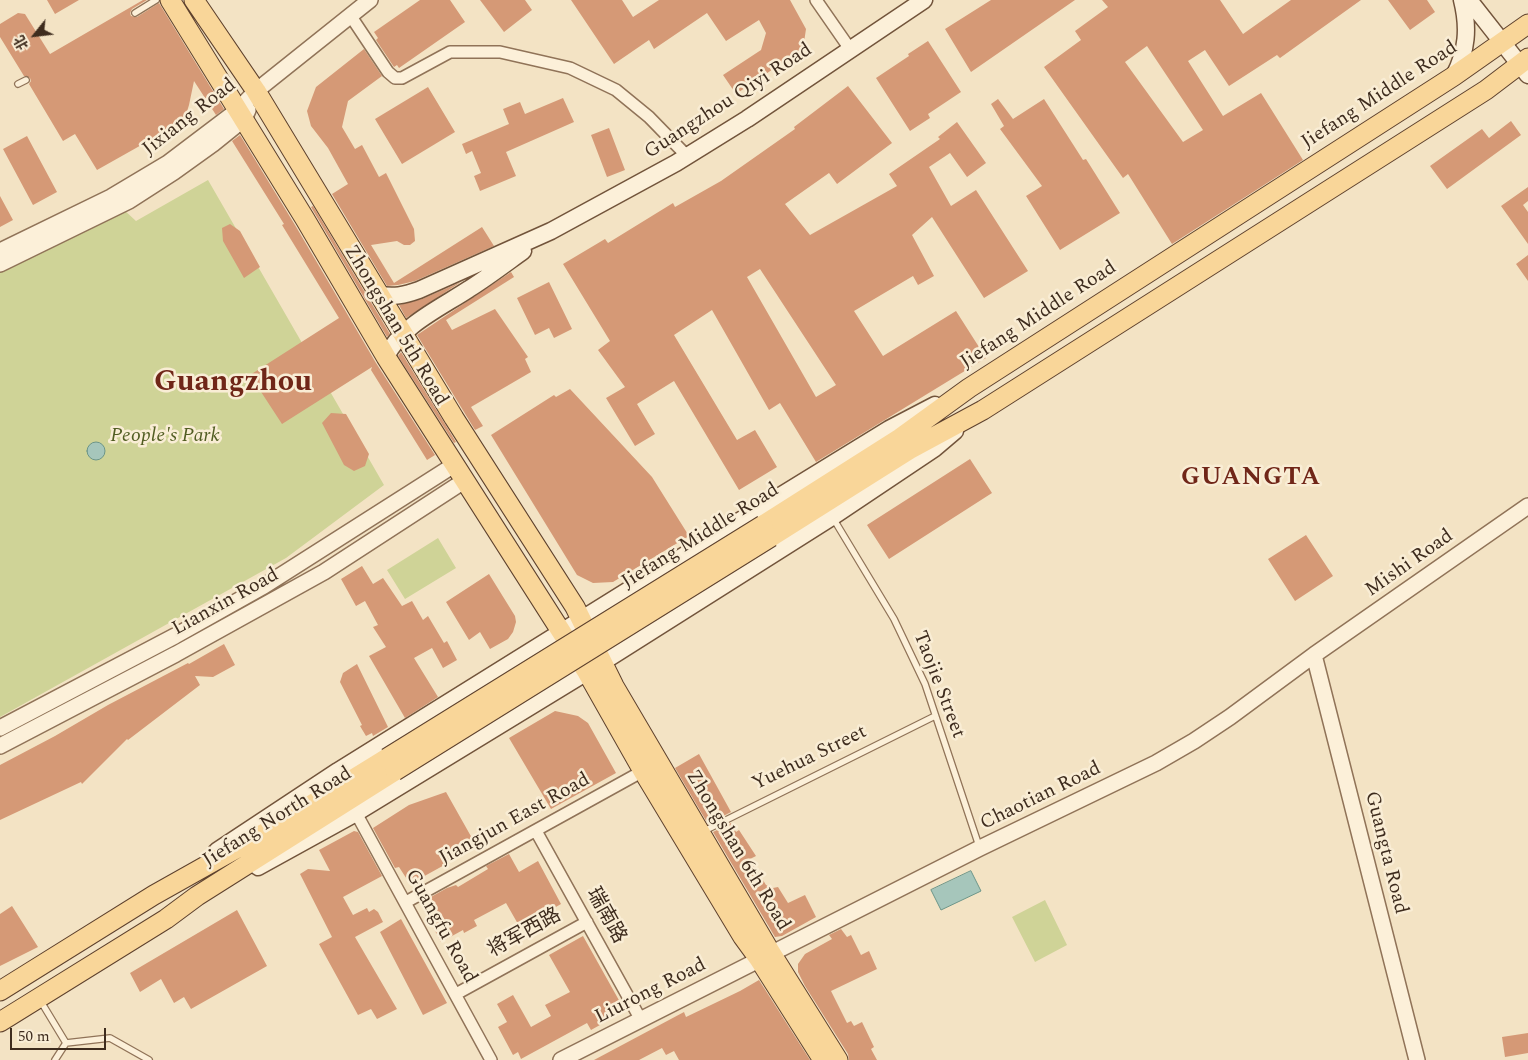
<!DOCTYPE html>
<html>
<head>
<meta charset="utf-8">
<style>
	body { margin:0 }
	#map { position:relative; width:1528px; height:1060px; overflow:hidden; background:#f3e3c4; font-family:Spectral,"Noto Sans SC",serif }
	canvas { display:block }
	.north { position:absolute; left:10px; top:10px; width:50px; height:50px; -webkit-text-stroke:4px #f9edd5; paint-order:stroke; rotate:241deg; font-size:14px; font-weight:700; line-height:20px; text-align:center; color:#3e2c1e }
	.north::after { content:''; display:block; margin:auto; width:18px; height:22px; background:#3e2c1e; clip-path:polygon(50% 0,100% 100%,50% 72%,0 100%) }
	.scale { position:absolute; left:10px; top:1028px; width:96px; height:22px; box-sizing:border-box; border:2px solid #3e2c1e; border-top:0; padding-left:6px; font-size:15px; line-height:18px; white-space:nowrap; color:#3e2c1e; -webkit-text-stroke:4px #f9edd5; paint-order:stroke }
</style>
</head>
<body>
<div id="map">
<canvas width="1528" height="1060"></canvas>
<div class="north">北</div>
<div class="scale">50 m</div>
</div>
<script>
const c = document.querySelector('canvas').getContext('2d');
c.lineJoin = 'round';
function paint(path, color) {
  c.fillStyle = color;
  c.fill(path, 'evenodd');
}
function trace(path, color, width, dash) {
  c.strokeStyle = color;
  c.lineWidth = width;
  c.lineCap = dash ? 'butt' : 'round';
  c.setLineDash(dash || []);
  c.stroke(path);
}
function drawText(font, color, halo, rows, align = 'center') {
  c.font = font + ' Spectral,"Noto Sans SC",serif';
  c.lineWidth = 5;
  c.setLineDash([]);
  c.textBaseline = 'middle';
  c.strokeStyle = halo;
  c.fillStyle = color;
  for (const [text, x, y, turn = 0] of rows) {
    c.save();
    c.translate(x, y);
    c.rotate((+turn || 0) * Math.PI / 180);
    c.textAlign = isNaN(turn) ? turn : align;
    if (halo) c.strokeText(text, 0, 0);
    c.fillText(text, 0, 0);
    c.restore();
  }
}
paint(new Path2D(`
	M208,180L384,485L286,558L0,717V272L123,209L136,221Z
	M438,538L456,568L405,599L387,570Z
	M1045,900L1067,945L1035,962L1012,917Z`), '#cfd397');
const water = new Path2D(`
	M87 451a9 9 0 1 1 18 0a9 9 0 1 1-18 0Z
	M971,871L981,891L941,910L931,890Z`);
paint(water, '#a6c6bb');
trace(water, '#6c9589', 1);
paint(new Path2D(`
	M47,0H79L55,14Z
	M143,0H147L132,9L130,13L131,16L137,17L159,3L224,109L216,115L194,81L189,105L184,121L97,170L75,134L63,141L29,84L31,81L30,78L24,76L0,37V24L18,13L25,14L50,54Z
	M420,0H450L465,22L399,68L397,65L394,67L376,40L378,38L374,32Z
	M480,0H525L532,10L504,32Z
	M571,0H622L633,17L659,0H790L806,29L803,49L736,94L723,75L761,50L766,33L759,20L726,41L707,13L654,49L649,40L614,64Z
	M991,0H1075L971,72L945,29Z
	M1102,0H1220L1243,34L1291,0H1361L1280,58L1277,55L1229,86L1205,50L1188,61L1223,116L1261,93L1303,160L1172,244L1128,174L1123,178L1044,67L1081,40L1075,31L1108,7ZM1147,46L1203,130L1183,142L1125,62Z
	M1388,0H1427L1435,12L1410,30Z
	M928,41L961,92L928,114L930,118L910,131L876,78L909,56L908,54Z
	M364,49L382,76L348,101L342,127L355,149L362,145L379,177L386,173L414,229L415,241L410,245H404L397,241L371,245L394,283L482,227L494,246L415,281L398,285L387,286L332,194L348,184L328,148L311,126L307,111L316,87Z
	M848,86L892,143L837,184L829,173L785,204L810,235L897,186L889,174L940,139L938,137L957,122L986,163L967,177L950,153L929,167L951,206L976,190L1028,271L984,298L932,217L912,235L934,276L918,285L913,276L854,311L883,356L956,311L986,358L816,462L780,403L769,410L712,310L674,335L737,440L755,430L777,467L739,490L674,381L637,404L655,434L635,446L606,398L625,387L598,350L610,341L563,264L605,239L608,243L673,203L675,207L721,181L795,129L794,127ZM760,269L836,385L816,397L747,277Z
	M428,87L455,132L402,164L375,119Z
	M563,98L574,122L506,152L516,176L480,191L474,176L481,173L472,151L466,154L462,144L509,124L503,109L520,102L525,114Z
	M998,99L1013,119L1044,99L1083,160L1086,159L1120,213L1060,250L1026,196L1042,186L1000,129L1004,126L991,104Z
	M1511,121L1521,135L1447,189L1430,166L1482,129L1489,138Z
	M609,128L625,170L607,177L591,135Z
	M240,135L295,225L376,363L435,455L427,460L371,370L372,367L282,424L250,375L339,318L282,225L284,224L232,141Z
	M27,136L57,192L33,205L3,149Z
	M1528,187V201L1523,205L1528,212V244L1501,206Z
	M0,196L13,220L0,227Z
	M313,206L390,334L387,337L311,207Z
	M230,224L240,231L260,267L244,278L223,241L222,228Z
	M1528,255V281L1516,264Z
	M511,272L514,277L446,320L452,330L495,309L528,357L525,359L531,372L471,407L483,426L475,430L417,335Z
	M461,282L406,318L399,305L422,299Z
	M549,282L572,329L554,338L549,328L535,335L517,298Z
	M401,352L456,442L454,443L398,356Z
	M570,389L652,477L689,536L613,582L593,583L577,575L491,435L554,395L556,397Z
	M331,413L346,414L369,454L365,466L354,471L344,465L322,423Z
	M970,459L992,493L889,559L867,525Z
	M1306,535L1333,576L1295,601L1268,559Z
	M362,566L373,584L383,578L402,606L412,601L423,620L428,616L444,643L447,641L457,660L443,668L432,648L414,658L438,697L405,718L369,656L386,647L373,627L378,625L365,601L356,606L341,579Z
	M489,574L515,616L516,622L513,632L508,639L490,649L480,632L469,640L446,602Z
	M224,644L235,665L213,677L195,676L200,685L128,740L127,739L82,784L81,782L0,820V765L55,736L108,705L188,663L189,664Z
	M357,664L388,727L373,736L372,733L366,736L360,726L362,725L340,682L343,673Z
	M555,711L578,716L588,723L616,773L551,809L509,738Z
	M699,754L731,812L708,824L675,768Z
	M446,792L477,847L410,884L399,867L395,868L373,828L409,805Z
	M731,823L736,832L739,830L756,856L750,859L766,885L773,888L778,887L788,903L805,895L816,917L782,936L775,937L713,832Z
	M354,831L358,832L382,876L343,897L353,915L367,908L369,912L374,909L378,912L383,922L355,937L397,1009L377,1019L371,1009L358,1015L319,944L332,937L300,874L308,869L330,871L319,850Z
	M509,854L519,872L538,861L561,904L542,915L540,912L518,924L506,903L474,920L477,926L464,933L463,930L441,942L420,903L447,888L456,885L458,887L488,869L486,866Z
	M12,906L38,947L0,966V914Z
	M237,910L267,966L191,1009L184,997L174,1003L161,979L140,992L130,973Z
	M401,919L447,1003L423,1015L380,932Z
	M841,929L847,937L851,935L861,955L869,951L877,969L831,991L847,1023L851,1021L854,1026L862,1022L874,1047L871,1049L877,1060H849L848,1054L805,986L798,972V964L805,954L832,939L829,935Z
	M583,936L625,1011L591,1030L587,1023L521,1059L518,1052L513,1055L498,1027L507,1022L497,1004L513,995L531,1027L551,1016L545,1005L570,992L549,955Z
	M759,980L810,1060H679L674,1051L666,1055L662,1048L639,1060H594L684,1012L686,1017L740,991Z
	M1528,1033V1053L1505,1057L1502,1037Z`), '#d59976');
const service = new Path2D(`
	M135,13L156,0
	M18,84L26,80
	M833,518L894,619L925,684L979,846
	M704,831L935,716
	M40,1000L66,1043
	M55,1060L66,1043L110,1038L149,1060`);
const minor = new Path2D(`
	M816,0L850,49
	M350,15L388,72L395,78H402L450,52H500L570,68L616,90L649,117L687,156
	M356,813L491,1060
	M536,831L641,1020
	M406,902L643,771
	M456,994L587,922`);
const tertiary = new Path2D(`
	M0,251L111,197L168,163L238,110L256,91L370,0
	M0,264L129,201L174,172L213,144L244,119L248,110
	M1314,655L1417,1060
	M0,728L175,636L264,586L454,465
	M0,746L176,654L324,572L464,481
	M561,1060L980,848L1156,763L1194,741L1230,717L1314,655L1528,506`);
const secondary = new Path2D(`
	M1469,0L1528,75
	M1454,76C1467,51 1469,28 1462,0
	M378,294C393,298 405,295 419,290L551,231L676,163L747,119L924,0
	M386,357C400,326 442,307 469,289C488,277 505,264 523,251
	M217,851L338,771L741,520L889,429L935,405
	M258,867L356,813L587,672L832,517L935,448L955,431`);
const primary = new Path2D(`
	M170,0L305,219L386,357L587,672L643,771L743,937L759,959L823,1060
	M194,0L256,91L454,418L575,607L614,686L771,953L838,1060
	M763,525L900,438L969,388L1454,76L1528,24
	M771,537L909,450L983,410L1486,90L1528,58
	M0,991L154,895L275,827L387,758
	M0,1022L166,919L197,896L395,771`);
trace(service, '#907358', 8);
trace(minor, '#907358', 14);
trace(tertiary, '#907358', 18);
trace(secondary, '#72543b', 19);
trace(primary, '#5e412d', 21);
trace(service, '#fcf0d9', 5.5);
trace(minor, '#fcf0d9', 11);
trace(tertiary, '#fcf0d9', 15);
trace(secondary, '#fcf0d9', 16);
trace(primary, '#f9d699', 19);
const primaryBridge = new Path2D(`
	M387,758L763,525
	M395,771L771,537`);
trace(primaryBridge, '#5e412d', 21, []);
trace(primaryBridge, '#f9d699', 19);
drawText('20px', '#3e2c1e', '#f9edd5', [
	["Jiefang Middle Road",1380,96,-33],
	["Guangzhou Qiyi Road",729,102,-33],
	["Jixiang Road",190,118,-38],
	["Jiefang Middle Road",1039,316,-33],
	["Zhongshan 5th Road",395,326,59],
	["Jiefang Middle Road",701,537,-32],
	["Mishi Road",1410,564,-35],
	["Lianxin Road",226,603,-29],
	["Taojie Street",938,685,69],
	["Yuehua Street",810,759,-26],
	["Chaotian Road",1041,797,-26],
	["Jiefang North Road",278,818,-32],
	["Jiangjun East Road",515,820,-29],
	["Zhongshan 6th Road",737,851,59],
	["Guangta Road",1385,853,76],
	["瑞南路",605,916,61],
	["Guangfu Road",440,927,61],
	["将军西路",525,934,-29],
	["Liurong Road",651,992,-27]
]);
drawText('italic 20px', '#515d22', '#f9edd5', [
	["People's Park",165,437]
]);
c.letterSpacing = '1px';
drawText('bold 25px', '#702618', '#f9edd5', [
	["GUANGTA",1251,479]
]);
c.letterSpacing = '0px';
drawText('bold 30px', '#702618', '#f9edd5', [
	["Guangzhou",233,384]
]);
</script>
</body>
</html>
